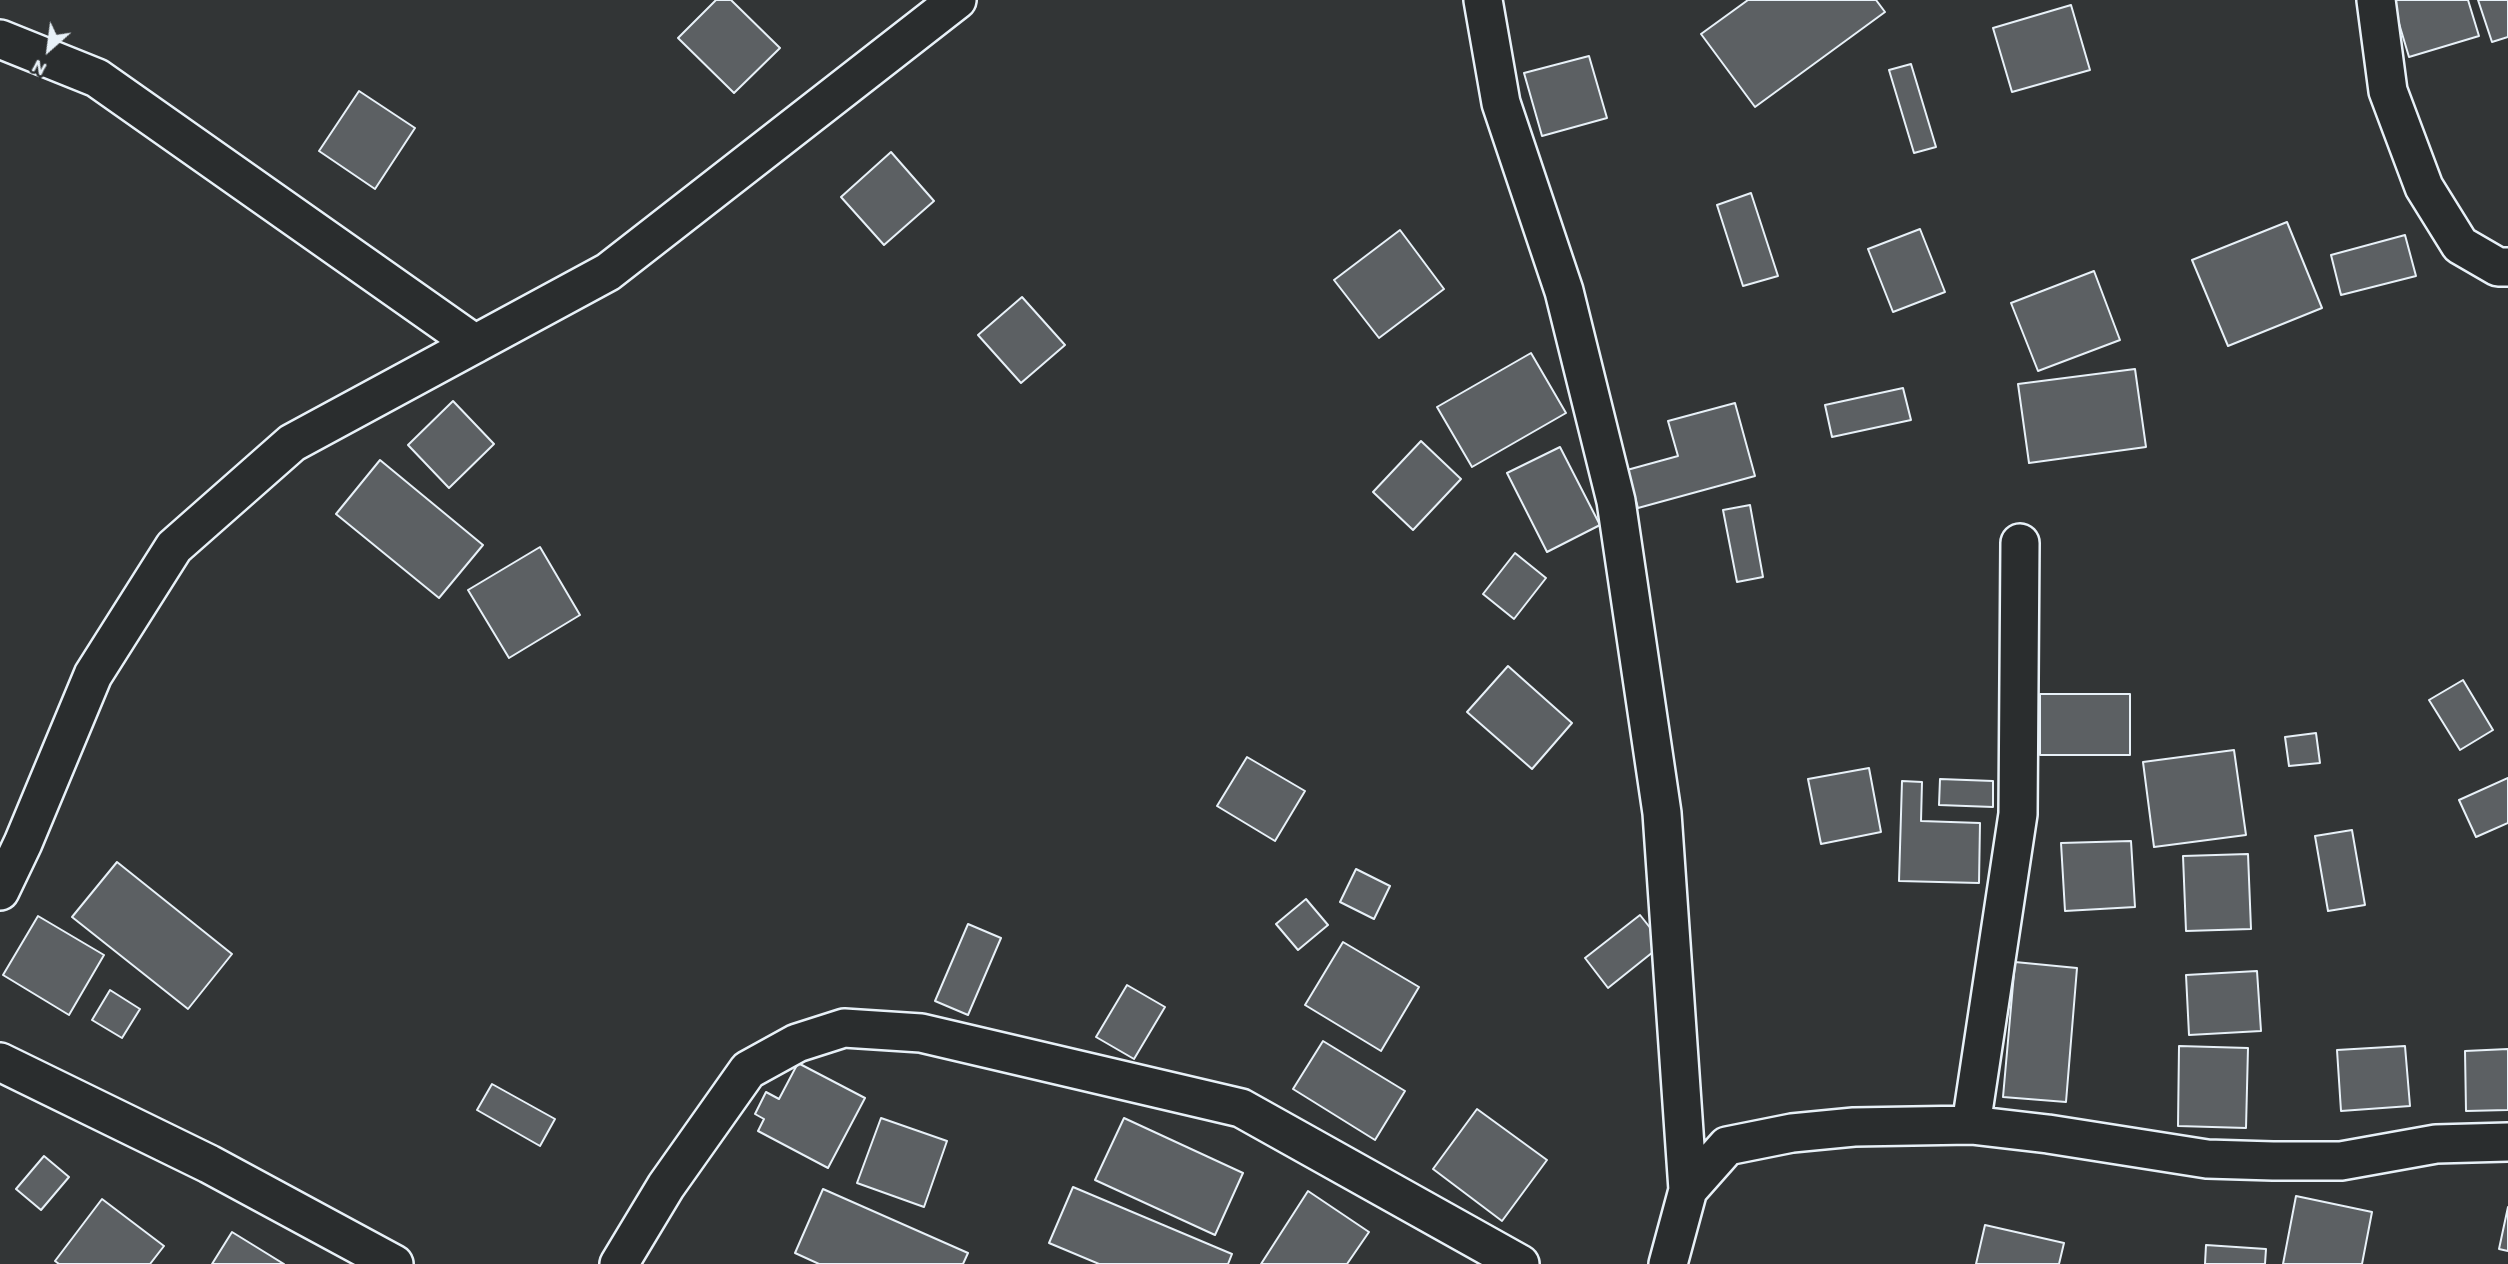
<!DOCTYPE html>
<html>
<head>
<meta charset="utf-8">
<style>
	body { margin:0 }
	#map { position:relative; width:2508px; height:1264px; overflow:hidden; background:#323536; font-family:Itim,sans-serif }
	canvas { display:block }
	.north { position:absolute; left:14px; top:14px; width:70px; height:70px; -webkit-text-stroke:5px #2a2d2e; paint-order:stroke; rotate:208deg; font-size:19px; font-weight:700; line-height:28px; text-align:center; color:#e8f1f8 }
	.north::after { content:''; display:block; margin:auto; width:24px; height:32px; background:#e8f1f8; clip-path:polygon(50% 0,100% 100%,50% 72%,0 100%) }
</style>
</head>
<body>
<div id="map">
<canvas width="2508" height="1264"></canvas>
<div class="north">N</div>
</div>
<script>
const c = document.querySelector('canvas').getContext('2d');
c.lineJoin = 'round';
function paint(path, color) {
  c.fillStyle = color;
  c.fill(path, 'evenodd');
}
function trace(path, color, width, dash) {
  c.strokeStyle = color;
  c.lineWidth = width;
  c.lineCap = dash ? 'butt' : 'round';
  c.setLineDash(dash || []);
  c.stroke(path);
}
const building = new Path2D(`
	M716,0H731L780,48L734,93L678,38Z
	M1748,0H1876L1885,12L1755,107L1701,34Z
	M2392,0H2468L2479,36L2409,57Z
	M2478,0H2508V37L2492,42Z
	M2071,5L2090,70L2012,92L1993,28Z
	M1589,56L1607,118L1542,136L1524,73Z
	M1911,64L1936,147L1914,153L1889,70Z
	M359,91L415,128L375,189L319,151Z
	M891,152L934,201L884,245L841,197Z
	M1751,193L1778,276L1743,286L1717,205Z
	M2287,222L2322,308L2228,346L2192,260Z
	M1920,229L1945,292L1893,312L1868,249Z
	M1400,230L1444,289L1379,338L1334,280Z
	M2405,235L2416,276L2341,295L2331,255Z
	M2094,271L2120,340L2038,371L2011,303Z
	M1022,297L1065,345L1021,383L978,335Z
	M1531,353L1566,413L1472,467L1437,407Z
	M2135,369L2146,447L2029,463L2018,384Z
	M1903,388L1911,420L1832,437L1825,405Z
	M453,401L494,444L449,488L408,445Z
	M1735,403L1755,476L1638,508L1627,470L1678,456L1668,421Z
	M1421,441L1461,479L1413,530L1373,492Z
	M1560,447L1600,525L1547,552L1507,473Z
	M380,460L483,545L439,598L336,514Z
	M1750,505L1763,577L1737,582L1723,510Z
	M540,547L580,615L509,658L468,590Z
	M1515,553L1546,578L1514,619L1483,594Z
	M1508,666L1572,723L1532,769L1467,712Z
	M2463,680L2493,730L2460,750L2429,700Z
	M2040,694H2130V755H2040Z
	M2316,733L2320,763L2289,766L2285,737Z
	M2234,750L2246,835L2154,847L2143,762Z
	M1247,757L1305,791L1275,841L1217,806Z
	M1869,768L1881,832L1821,844L1808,779Z
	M2508,778V823L2476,837L2459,800Z
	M1940,779L1993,781V807L1939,805Z
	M1902,781L1922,782L1921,821L1980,823L1979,883L1899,881Z
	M2352,830L2365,905L2328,911L2315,836Z
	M2131,841L2135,907L2065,911L2061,843Z
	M2248,854L2251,929L2186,931L2183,856Z
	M117,862L232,954L188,1009L72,917Z
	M1356,869L1390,886L1374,919L1340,902Z
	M1306,899L1328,925L1298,950L1276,924Z
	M1640,915L1663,944L1608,988L1585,958Z
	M38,916L104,955L69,1015L3,975Z
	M968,924L1001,938L968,1015L935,1001Z
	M1343,942L1419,987L1381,1051L1305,1005Z
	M2015,962L2077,968L2066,1102L2003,1097Z
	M2257,971L2261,1031L2189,1035L2186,975Z
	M1127,985L1165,1007L1134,1059L1096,1037Z
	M110,990L140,1009L122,1038L92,1020Z
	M1323,1041L1405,1091L1375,1140L1293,1089Z
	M2179,1046L2248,1048L2246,1128L2178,1126Z
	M2405,1046L2410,1106L2341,1111L2337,1050Z
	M2508,1049V1110L2466,1111L2465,1051Z
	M798,1063L865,1098L828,1168L758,1131L764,1119L755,1114L766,1092L779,1099Z
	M492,1084L555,1119L540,1146L477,1110Z
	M1477,1109L1547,1160L1502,1221L1433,1169Z
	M881,1118L947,1141L924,1207L857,1183Z
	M1124,1118L1243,1173L1215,1235L1095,1180Z
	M44,1156L69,1177L41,1210L16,1189Z
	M1073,1187L1232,1254L1228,1264H1099L1049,1243Z
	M823,1189L968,1253L963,1264H819L795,1253Z
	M1308,1191L1369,1232L1347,1264H1261Z
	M2296,1196L2372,1212L2362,1264H2283Z
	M102,1199L164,1246L150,1264H59L55,1261Z
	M2508,1207V1251L2499,1249Z
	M1985,1225L2064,1243L2059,1264H1976Z
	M232,1232L284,1264H212Z
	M2206,1245L2266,1249L2265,1264H2205Z`);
paint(building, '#5c6063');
trace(building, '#e8f1f8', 2);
const street = new Path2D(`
	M1483,0L1501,103L1564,291L1616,501L1662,813L1688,1190
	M2376,0L2388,91L2424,187L2460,245L2498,267H2508
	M0,39L97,78L475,344
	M0,891L23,843L93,675L174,547L292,443L608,272L957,0
	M0,1062L209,1164L394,1264
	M1971,1125L2018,814L2020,543
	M619,1264L666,1186L748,1070L797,1043L844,1028L921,1033L1241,1108L1520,1264
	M1668,1264L1688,1190L1727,1146L1792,1133L1854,1127L1971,1125L2048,1134L2207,1159L2273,1161H2341L2436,1144L2508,1142`);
trace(street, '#e8f1f8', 42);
trace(street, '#2a2d2e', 37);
</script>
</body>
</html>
